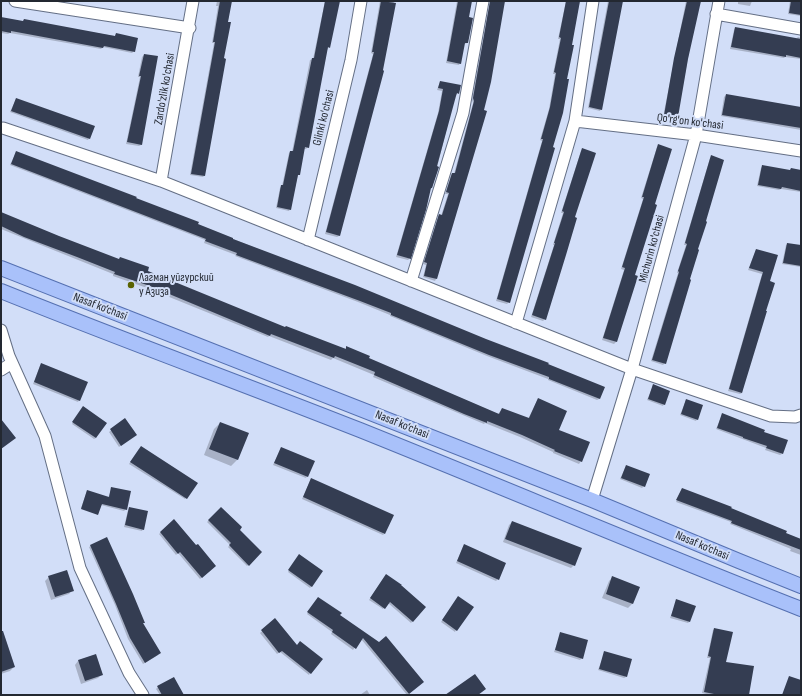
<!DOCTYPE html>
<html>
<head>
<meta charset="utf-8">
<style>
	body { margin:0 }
	#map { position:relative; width:802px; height:696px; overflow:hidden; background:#d2def8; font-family:"Sofia Sans Condensed",sans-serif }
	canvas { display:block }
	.frame { position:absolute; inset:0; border:2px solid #232831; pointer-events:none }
</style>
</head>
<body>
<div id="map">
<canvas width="802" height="696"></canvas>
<div class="frame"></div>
</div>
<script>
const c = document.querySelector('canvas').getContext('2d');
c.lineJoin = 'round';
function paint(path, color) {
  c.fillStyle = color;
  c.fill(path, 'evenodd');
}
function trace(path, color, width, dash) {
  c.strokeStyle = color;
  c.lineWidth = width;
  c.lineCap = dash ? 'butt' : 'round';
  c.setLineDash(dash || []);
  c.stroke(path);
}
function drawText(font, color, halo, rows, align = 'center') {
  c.font = font + ' "Sofia Sans Condensed",sans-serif';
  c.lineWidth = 4;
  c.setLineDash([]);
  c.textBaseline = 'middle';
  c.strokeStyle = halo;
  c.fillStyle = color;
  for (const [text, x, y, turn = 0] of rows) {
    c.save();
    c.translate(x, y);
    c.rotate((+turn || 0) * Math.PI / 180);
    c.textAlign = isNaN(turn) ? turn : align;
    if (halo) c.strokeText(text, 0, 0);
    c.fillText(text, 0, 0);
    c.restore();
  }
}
paint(new Path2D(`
	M217,1H231L204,176L203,177L190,175L214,43H212L218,6H216Z
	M325,1H339L329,47L327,50L308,147L306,149H304L290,209L289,211L276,208L280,188L282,186L289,153L290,152H292L310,60L313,59Z
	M380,1H394L382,71L339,236L337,237L325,234L373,54L371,53Z
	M457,1H471L468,18L467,43L464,44L460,63L459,65L446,63Z
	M490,1H504L453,219L436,279L435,281L423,277L426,265L423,264L438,217L439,215L441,216L448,194H445L451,175L452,174H454L473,103L472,100Z
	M566,1H580L509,302L507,304L496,301L542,141L540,140L549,109L555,74H553L560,39H558Z
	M608,1H622L601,109L600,111L588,108Z
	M686,1H700L694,25L676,123L674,124L662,122Z
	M738,1H752L750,6L738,4Z
	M790,1H801V16L788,14Z
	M1,18L115,36L116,34L134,51L132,53L103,47L101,49L10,33L8,34L1,33Z
	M735,28L796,39L798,37L801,38V59L785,57L784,58L730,49L734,30Z
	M144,55L141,145L139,146L126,144L140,77H138L142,57Z
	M440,82L458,93L455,95L432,188L429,190L410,258L408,260L396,257L438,113L442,91L437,90Z
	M726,95L801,109V130L721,116L724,97Z
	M16,99L89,138L88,140L10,112Z
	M659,146L633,276L636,277L616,342L614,344L602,340L624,270L621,269L643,199L641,198L657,147Z
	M582,150L574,218L545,319L543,321L531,317L554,245H553L563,213H561L581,151Z
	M16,152L603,387L599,399L597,400L548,380V379L487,356L390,316V315L358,302L235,256L236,255L204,243L205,240L10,165Z
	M711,157L665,363L663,365L651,361L678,273H677L686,245H684L710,158Z
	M763,166L789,171H801V192L781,189L779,190L757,186L761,168Z
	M1,213L285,328L345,349L347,347L367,358L498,414L502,409L528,419L538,399L558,430L581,461L579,464L553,453V452L520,437L485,423L484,424L373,377L374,375L333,358L331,360L269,336L268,337L147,288L113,276V274L1,229Z
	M788,244L801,246V267L782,264L786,245Z
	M756,250L769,282L742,393L740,394L728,391L762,274L748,270Z
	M40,366L79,400L78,402L33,384Z
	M653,386L664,404L663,406L647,400Z
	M686,400L697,419L696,421L680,415Z
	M82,409L96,438L94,439L72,424Z
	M722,415L782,454L780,455L765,450L766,448L716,429Z
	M125,420L134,436L119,447L109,432Z
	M220,423L248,434L237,460L231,466L204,455L214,429Z
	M281,448L314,461L306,478L273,465Z
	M139,449L186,498L185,499L129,464Z
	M625,468L644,486L642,488L620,479Z
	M311,479L384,534L383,535L302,499Z
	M112,488L126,509L124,511L101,505L98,514L81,508L87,491L108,498Z
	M682,489L801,540V555L790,551L791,549L730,524L731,522L676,502Z
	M129,508L143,529L142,531L124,527L128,510Z
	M221,508L238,530L261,552L247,566L228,547L230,545L207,522Z
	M174,521L215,566L200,579L178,553L176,555L159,534Z
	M512,522L574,565L571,568L503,542L509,525Z
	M91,546L144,623L142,624L158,655L143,664L128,639L115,605L89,547Z
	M463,547L498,579L496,581L456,563Z
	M298,557L312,586L310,588L288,572Z
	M385,576L425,607L411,623L388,603L383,609L369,600Z
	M49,577L72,590L69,594L51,600L45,581Z
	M613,577L638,587L632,604L628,608L602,598L609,581Z
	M457,599L456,630L455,632L441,622Z
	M317,600L339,616L422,682L407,695L361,639L353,650L331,634L332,632L307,614Z
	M677,600L689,622L688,623L670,618Z
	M275,620L310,673L309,675L280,652L277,654L260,633Z
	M715,629L725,663L748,695H711L702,693L710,658H707L713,630Z
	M561,633L582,658L580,660L554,652Z
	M1,650L14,667L10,671L1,674Z
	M605,652L626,677L624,678L598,670Z
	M78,661L102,674L98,678L81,684L75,665Z
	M158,687L183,695H160L156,689Z
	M367,690L370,695H360Z`), '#0003');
paint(new Path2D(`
	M220,1H232L228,22H231L224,58L226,59L205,176L191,174L215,42H213Z
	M325,1H340L330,48L328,47L309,148L305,147L300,175H298L291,210L277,207L281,185H283L290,151H293L312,58H314Z
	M381,1L396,3L383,70L384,71L340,236L326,232L374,52H372Z
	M458,1H472L469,17L473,18L468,43H465L461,64L447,61Z
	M490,1H505L491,82L484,110L487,111L437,279L424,276L427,263L424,262L439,214L442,215L449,193L446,192L452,173H455L474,101L473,98Z
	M566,1H580L572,45H574L567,79H569L563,113L553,147L555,148L510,303L497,299L543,139H541L550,107L556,73L554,72L561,38L559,37Z
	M609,1H623L602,110L589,107Z
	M687,1H701L688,59L677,123L663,121L674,58Z
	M791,1H801V15L789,13Z
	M1,17L23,21L24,19L115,36L116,33L138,38L135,52L104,46L103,48L11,31V33L1,31Z
	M735,27L801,39V58L786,55V57L731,47Z
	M144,54L158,56L142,145L127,142L141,76H139Z
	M440,81L461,85L459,94L457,93L456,96L437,166L439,167L432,188H431L426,210L411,259L397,255L439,111L443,89L438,88Z
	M726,94L801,107V128L722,115Z
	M16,98L95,126L90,139L11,111Z
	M658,144L672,149L655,204L657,205L635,275L638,276L617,342L603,338L625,268L622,267L644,197H642Z
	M582,148L596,153L575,217L577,218L566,255L546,320L532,315L555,243H554L564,212L562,211Z
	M16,151L137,197L136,198L199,222L198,224L233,238V239L355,285L486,339L549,363L548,364L605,387L600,399L549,379V377L489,355L391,315V313L360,301L236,255L237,253L205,241L206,239L11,164Z
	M711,155L724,160L706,221L707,222L698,249L699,250L690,279L691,280L666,364L652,360L679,272L678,271L687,244L685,243Z
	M762,165L790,170L791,168L801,170V191L782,187L781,189L758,185Z
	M1,212L59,236L119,259L120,257L149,267L148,271L285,327L286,326L346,349V346L370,356L369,358L499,414L502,408L529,418L538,398L567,411L559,430L590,442L582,462L554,451L555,450L522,435L487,421V423L464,414L374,375L375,372L335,356L334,358L271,334L270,336L150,286L114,274L115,272L77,257L24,237L1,226Z
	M787,243L801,245V266L783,263Z
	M756,249L778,255L770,281L775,283L766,311H767L742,393L729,389L763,272L749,268Z
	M41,363L88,382L80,401L34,382Z
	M653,384L670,391L665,405L648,399Z
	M686,399L703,405L698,420L681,414Z
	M83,406L107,423L96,438L72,422Z
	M722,413L765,430L764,432L788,440L783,454L766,448L767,446L743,438V437L717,428Z
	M125,418L137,435L121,446L110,429Z
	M1,419L16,438L1,449Z
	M220,422L249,433L238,460L209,449Z
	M141,446L198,483L187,499L130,462Z
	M281,447L315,461L308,477L274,463Z
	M626,465L650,474L645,487L621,478Z
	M311,478L394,515L385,534L303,497Z
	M111,487L131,491L127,510L102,504L98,515L81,509L87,490L109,497Z
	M682,488L732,507L731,508L787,531L786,533L801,539V550L731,523L732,521L676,500Z
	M129,507L148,511L144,530L125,525Z
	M221,507L242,527L240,530L262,552L249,566L229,545L231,543L208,520Z
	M174,519L196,545L198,544L216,566L202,578L180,552L178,554L160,532Z
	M512,521L582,548L575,566L505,539Z
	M107,537L133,594L145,623H143L161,653L145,663L130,638L116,604L90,545Z
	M464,544L506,563L499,580L457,561Z
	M299,554L323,571L312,587L288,570Z
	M67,570L74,591L55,597L48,576Z
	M386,574L402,585H401L426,607L413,622L390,602L385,609L370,598Z
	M612,576L640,587L633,604L606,594Z
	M458,596L474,607L457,631L442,620Z
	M318,597L342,613L340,615L379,642L386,636L424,682L409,694L363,638L356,649L332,632L333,630L307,612Z
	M676,599L696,606L690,622L671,616Z
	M275,618L297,645L300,641L323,659L311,674L282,651L279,653L261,630Z
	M714,628L733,632L726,662L754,666L749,695H719L704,692L711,657L708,656Z
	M1,631H3L15,667L1,672Z
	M560,632L588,640L583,659L555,650Z
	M604,651L632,659L627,677L599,669Z
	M96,654L103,675L85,681L78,660Z
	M475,674L486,689L478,695H445Z
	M789,676L801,680V695H782Z
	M174,677L184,695H162L157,686Z`), '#343d52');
const minor = new Path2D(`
	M15,1L190,28
	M716,14L801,29
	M575,121L696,135L801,151
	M3,128L161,181L632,369L771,416L795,417L801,415
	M161,181L193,1
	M308,240L351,60L361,1
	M411,281L463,113L483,1
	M516,323L575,121L593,1
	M1,330L9,356L45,436L80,568L129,673L143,695
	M1,370L12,363
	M592,500L632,369L696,135L719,1`);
const major = new Path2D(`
	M1,268L592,500L739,561L801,586
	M1,291C120,339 241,383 360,430C507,489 653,551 801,609`);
trace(minor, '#646f85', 13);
trace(major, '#5570b1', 16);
trace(minor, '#fff', 11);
trace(major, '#a9c1fa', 14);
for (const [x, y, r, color] of [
	[131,285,4,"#5a6302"]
]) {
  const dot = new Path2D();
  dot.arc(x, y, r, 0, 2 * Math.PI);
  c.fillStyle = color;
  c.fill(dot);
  trace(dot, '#d2def8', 1.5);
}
drawText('12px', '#232831', '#d2def8', [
	["Zardo'zlik ko'chasi",165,89,-80],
	["Glinki ko'chasi",324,118,-76],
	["Qo'rg'on ko'chasi",690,122,7],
	["Michurin ko'chasi",652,249,-75],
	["Nasaf ko‘chasi",100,307,21],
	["Nasaf ko‘chasi",402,425,22],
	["Nasaf ko‘chasi",702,546,23]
]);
drawText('12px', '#232831', '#d2def8', [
	["Лагман уйгурский",139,278],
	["у Азиза",139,292]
], 'left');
</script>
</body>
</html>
